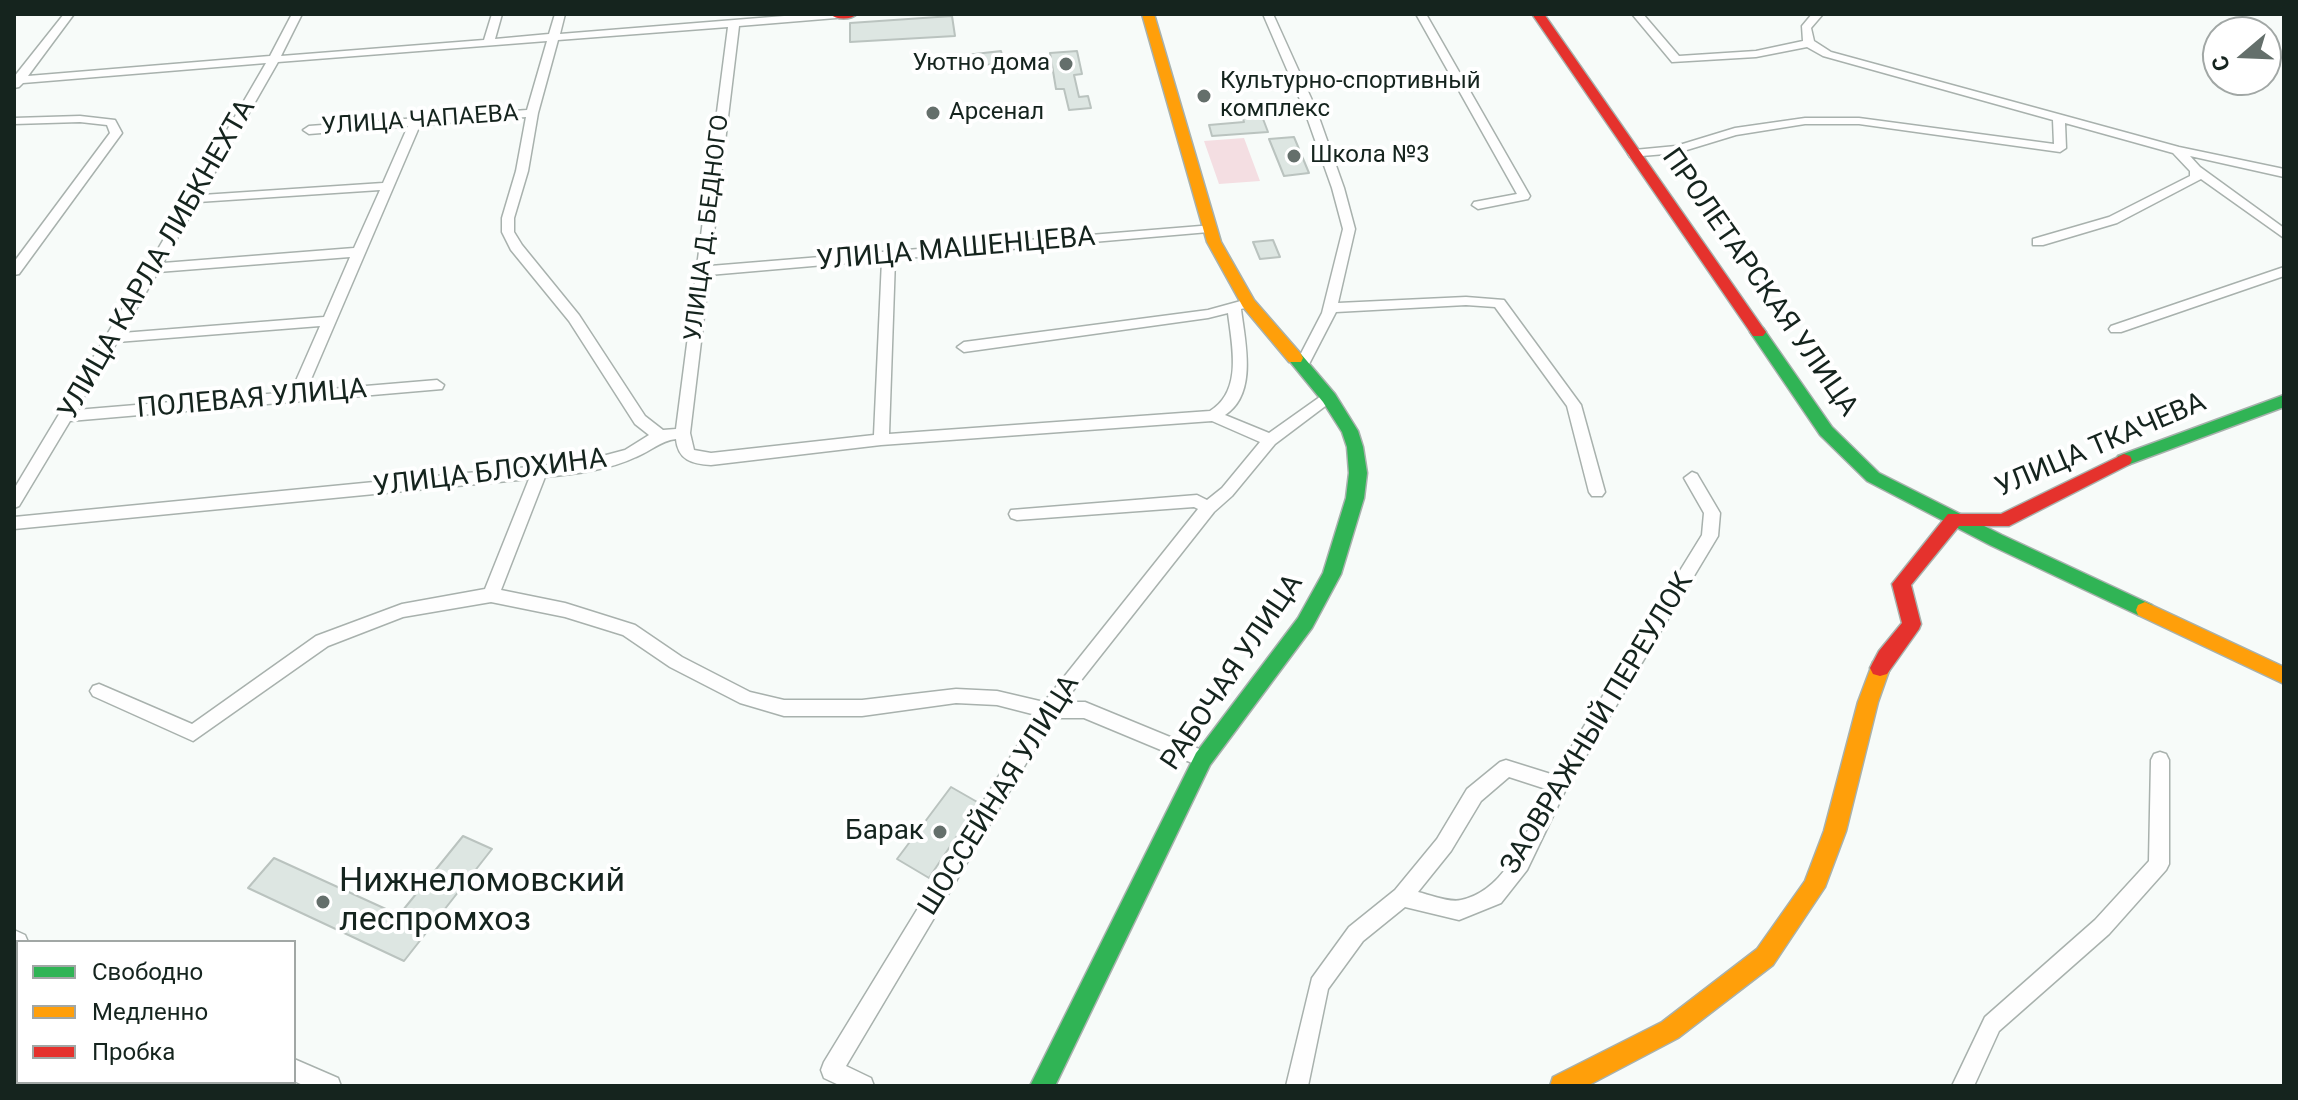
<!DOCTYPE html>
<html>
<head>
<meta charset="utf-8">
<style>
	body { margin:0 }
	#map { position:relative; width:2298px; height:1100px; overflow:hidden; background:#f7fbf9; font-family:Roboto,sans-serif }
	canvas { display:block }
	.frame { position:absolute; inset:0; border:16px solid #15241e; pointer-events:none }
	.legend { position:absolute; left:16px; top:940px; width:280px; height:144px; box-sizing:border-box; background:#fff; border:2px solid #a1a7a5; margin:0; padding:10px 14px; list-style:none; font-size:24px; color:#15241e }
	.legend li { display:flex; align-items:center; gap:16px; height:40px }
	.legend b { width:40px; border:2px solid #a1a7a5 }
	.north { position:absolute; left:2202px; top:16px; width:80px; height:80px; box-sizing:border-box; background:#fff; border:2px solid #a1a7a5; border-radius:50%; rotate:251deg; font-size:22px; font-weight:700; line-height:32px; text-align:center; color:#15241e }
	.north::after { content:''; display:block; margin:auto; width:28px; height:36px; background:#646f6b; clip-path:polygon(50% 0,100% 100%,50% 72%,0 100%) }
</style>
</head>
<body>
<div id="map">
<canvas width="2298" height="1100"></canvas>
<div class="frame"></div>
<ul class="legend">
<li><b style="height:10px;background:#30b455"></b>Свободно</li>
<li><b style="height:10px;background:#ff9f0a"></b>Медленно</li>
<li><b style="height:10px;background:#e5322d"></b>Пробка</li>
</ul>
<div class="north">С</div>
</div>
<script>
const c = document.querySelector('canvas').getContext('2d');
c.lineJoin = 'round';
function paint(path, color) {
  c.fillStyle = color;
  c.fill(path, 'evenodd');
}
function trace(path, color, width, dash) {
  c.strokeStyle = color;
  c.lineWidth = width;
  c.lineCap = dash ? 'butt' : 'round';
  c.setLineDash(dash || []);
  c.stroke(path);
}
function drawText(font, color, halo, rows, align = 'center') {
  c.font = font + ' Roboto,sans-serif';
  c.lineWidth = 8;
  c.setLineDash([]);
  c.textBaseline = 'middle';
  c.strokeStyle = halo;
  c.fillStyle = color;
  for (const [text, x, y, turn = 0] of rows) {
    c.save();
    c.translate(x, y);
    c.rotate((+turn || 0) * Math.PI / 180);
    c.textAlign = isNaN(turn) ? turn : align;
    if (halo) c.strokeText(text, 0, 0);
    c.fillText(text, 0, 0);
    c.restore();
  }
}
paint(new Path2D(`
	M1244,138L1260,181L1219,184L1204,141Z`), '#f4dee2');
const building = new Path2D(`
	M952,16L955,36L850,42V23Z
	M1001,51L1004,63L969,67L966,55Z
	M1077,51L1082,74L1074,75L1079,97L1088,96L1091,108L1069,110L1064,89H1056L1050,53Z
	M1260,111L1268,132L1212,136L1209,125L1244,122L1241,112Z
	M1294,137L1309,173L1284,176L1269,139Z
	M1273,240L1280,257L1260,259L1253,242Z
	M951,787L979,803L929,878L897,859Z
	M463,836L492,849L404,961L248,888L274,858L399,915Z`);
paint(building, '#dde6e2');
trace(building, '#bac3bf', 2);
const street = new Path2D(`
	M64,14H74L28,76L270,56L292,14H302L281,56L484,40L492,14H502L495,39L549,34L555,14H565L560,34L809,14H841L836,18L739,26L710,266L1213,225V231L1209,232L895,259L889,434L1210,411C1243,391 1232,346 1228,313L1208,318L964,352L957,347L964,342L1208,310L1248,299L1253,300V306L1241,309C1245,342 1258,394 1225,415L1269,433L1324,394H1334L1336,398L1275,444L1232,496L1214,512L1064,702H1085L1209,753L1212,759L1209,765L1203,767L1197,765L1084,718H1053L846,1066L871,1078L874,1086H841L824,1078L821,1070L824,1062L1036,715L997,705L956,703L862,716H784L740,703L670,667L623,635L565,617L491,602L403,617L328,646L193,741L93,696L90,691L93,686L99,684L192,724L316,636L402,604L485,589L529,479L14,529V517L580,462L625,450L649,435L635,424L569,321L511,250L502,232V218L516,171L526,117L420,125L306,391L437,380L444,385L442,389L70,421L19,506L14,508V489L147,268L266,63L23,83L19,87L14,88V77ZM728,27L676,429L663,430L645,416L579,315L522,245L514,232V218L528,171L538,113L558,40ZM547,41L527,110L309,126L303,130L309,134L408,126L383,183L202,195L278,62ZM380,190L354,248L163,263L198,202ZM350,257L324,317L122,333L158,272ZM882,260L874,435L711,453L694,450L690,433L709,275ZM320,326L291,392L76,410L117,342ZM1212,421L1260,442L1222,488L1207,500L1197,495L1011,510L1009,514L1011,518L1017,520L1194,507L1198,509L1044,702L997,691L956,689L862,700H784L750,692L682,657L635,625L565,603L501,590L545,477C575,474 609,470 636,457C651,451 660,441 676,439C678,460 692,464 711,465L881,445Z
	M1263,14H1273L1316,109L1344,188L1355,229L1338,303L1466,297L1504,300L1581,405L1605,492L1602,496H1592L1589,492L1567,406L1495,307L1466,305L1336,312L1307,368H1297L1295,365L1322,313L1343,229L1332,188L1304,109Z
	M1416,14H1426L1530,196L1528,199L1478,209L1472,205L1474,202L1517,194Z
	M1632,14H1643L1679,56L1756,51L1803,41L1802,26L1812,14H1823L1811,28L1814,41L1831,52L2179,147L2284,169V177L2190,156L2200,167L2284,228V238L2201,179L2117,223L2043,245H2033V239L2109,217L2190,176V171L2173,153L2065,123L2066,148L2060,152L1859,124H1805L1736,135L1677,153L1630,157L1628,154L1634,150L1676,146L1735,128L1805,118H1859L2054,144L2053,120L1823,56L1807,47L1756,57L1672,62Z
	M80,116L115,120L122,133L19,274L14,275V262L110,133L107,125L80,122L14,124V118Z
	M2284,267V276L2121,332H2111L2109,329L2111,326Z
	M1692,472L1697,474L1720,513L1718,536L1565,791L1527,870L1501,903L1459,920L1405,907L1363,941L1328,989L1308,1086H1286L1312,978L1349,927L1395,890L1437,839L1467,789L1500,762L1506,760L1554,775L1702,535L1704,513L1684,478ZM1509,777L1546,789C1528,828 1509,890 1461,900C1450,903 1430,895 1418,892L1451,851L1481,801Z
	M2160,752L2166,754L2169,760V864L2166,870L2109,934L1999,1031L1974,1086H1952L1985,1017L2095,920L2149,861L2151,760L2154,754Z
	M14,930L25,935L28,942H18V952L14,950Z
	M294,1059L338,1078L341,1086H305L294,1081Z
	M102,1082H125L123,1086H100Z`);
const fast = new Path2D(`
	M1758,327L1763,328L1832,427L1879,473L2002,535L2152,605L2154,610L2152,615H2138L1990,545L1867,481L1820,435L1750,332Z
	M1295,353L1301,354L1335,394L1358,431L1363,447L1367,473L1364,498L1341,574L1312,628L1210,765L1055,1086H1030L1196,753L1298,618L1323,573L1346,498L1349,473L1347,447L1342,432L1323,402L1287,358Z
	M2284,395V407L2130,464L2124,466L2116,460L2118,456Z`);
const slow = new Path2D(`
	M1142,14H1154L1221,242L1254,300L1301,354L1303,358L1301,362H1289L1243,307L1207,242Z
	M2145,602L2284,667V684L2138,615L2136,610L2138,605Z
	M1880,660L1887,662L1890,668L1878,702L1846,831L1825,887L1773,965L1678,1038L1587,1086H1550L1553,1077L1662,1022L1757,949L1805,881L1824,831L1858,702L1873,662Z`);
const jam = new Path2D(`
	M830,14H857C851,20 836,20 830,14Z
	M1532,14H1544L1763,328L1766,332L1763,336H1753Z
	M2124,454L2130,456L2132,460L2130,464L2009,526H1959L1911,585L1921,624L1919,629L1887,674L1880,676L1873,674L1870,668L1879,651L1902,623L1892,584L1948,514H2001Z`);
trace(street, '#a8b1ad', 3);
trace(fast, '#a8b1ad', 3);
trace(slow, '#a8b1ad', 3);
trace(jam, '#a8b1ad', 3);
paint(street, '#fefefe');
paint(fast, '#30b455');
paint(slow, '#ff9f0a');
paint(jam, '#e5322d');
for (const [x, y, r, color] of [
	[1066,64,8,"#646f6b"],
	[1204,96,8,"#646f6b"],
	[933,113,8,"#646f6b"],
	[1294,156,8,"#646f6b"],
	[940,832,8,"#646f6b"],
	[323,902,8,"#646f6b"]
]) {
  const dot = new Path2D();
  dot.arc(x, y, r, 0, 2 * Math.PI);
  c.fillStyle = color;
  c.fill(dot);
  trace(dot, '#fff', 3);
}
drawText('24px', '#15241e', '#fff', [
	["Уютно дома",1050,64,"right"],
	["Культурно-спортивный",1220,82],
	["комплекс",1220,110],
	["Арсенал",949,113],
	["Школа №3",1310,156]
], 'left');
drawText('24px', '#15241e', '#fff', [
	["УЛИЦА ЧАПАЕВА",420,121,-4],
	["УЛИЦА Д. БЕДНОГО",708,228,-83]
]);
drawText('28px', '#15241e', '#fff', [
	["УЛИЦА МАШЕНЦЕВА",956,250,-5],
	["УЛИЦА КАРЛА ЛИБКНЕХТА",158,260,-60],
	["ПРОЛЕТАРСКАЯ УЛИЦА",1759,283,55],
	["ПОЛЕВАЯ УЛИЦА",252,400,-5],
	["УЛИЦА ТКАЧЕВА",2101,446,-23],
	["УЛИЦА БЛОХИНА",490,474,-7],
	["РАБОЧАЯ УЛИЦА",1233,673,-56],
	["ЗАОВРАЖНЫЙ ПЕРЕУЛОК",1598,724,-59],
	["ШОССЕЙНАЯ УЛИЦА",1000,796,-58]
]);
drawText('28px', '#15241e', '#fff', [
	["Барак",924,832]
], 'right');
drawText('34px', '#15241e', '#fff', [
	["Нижнеломовский",339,882],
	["леспромхоз",339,921]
], 'left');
</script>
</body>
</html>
